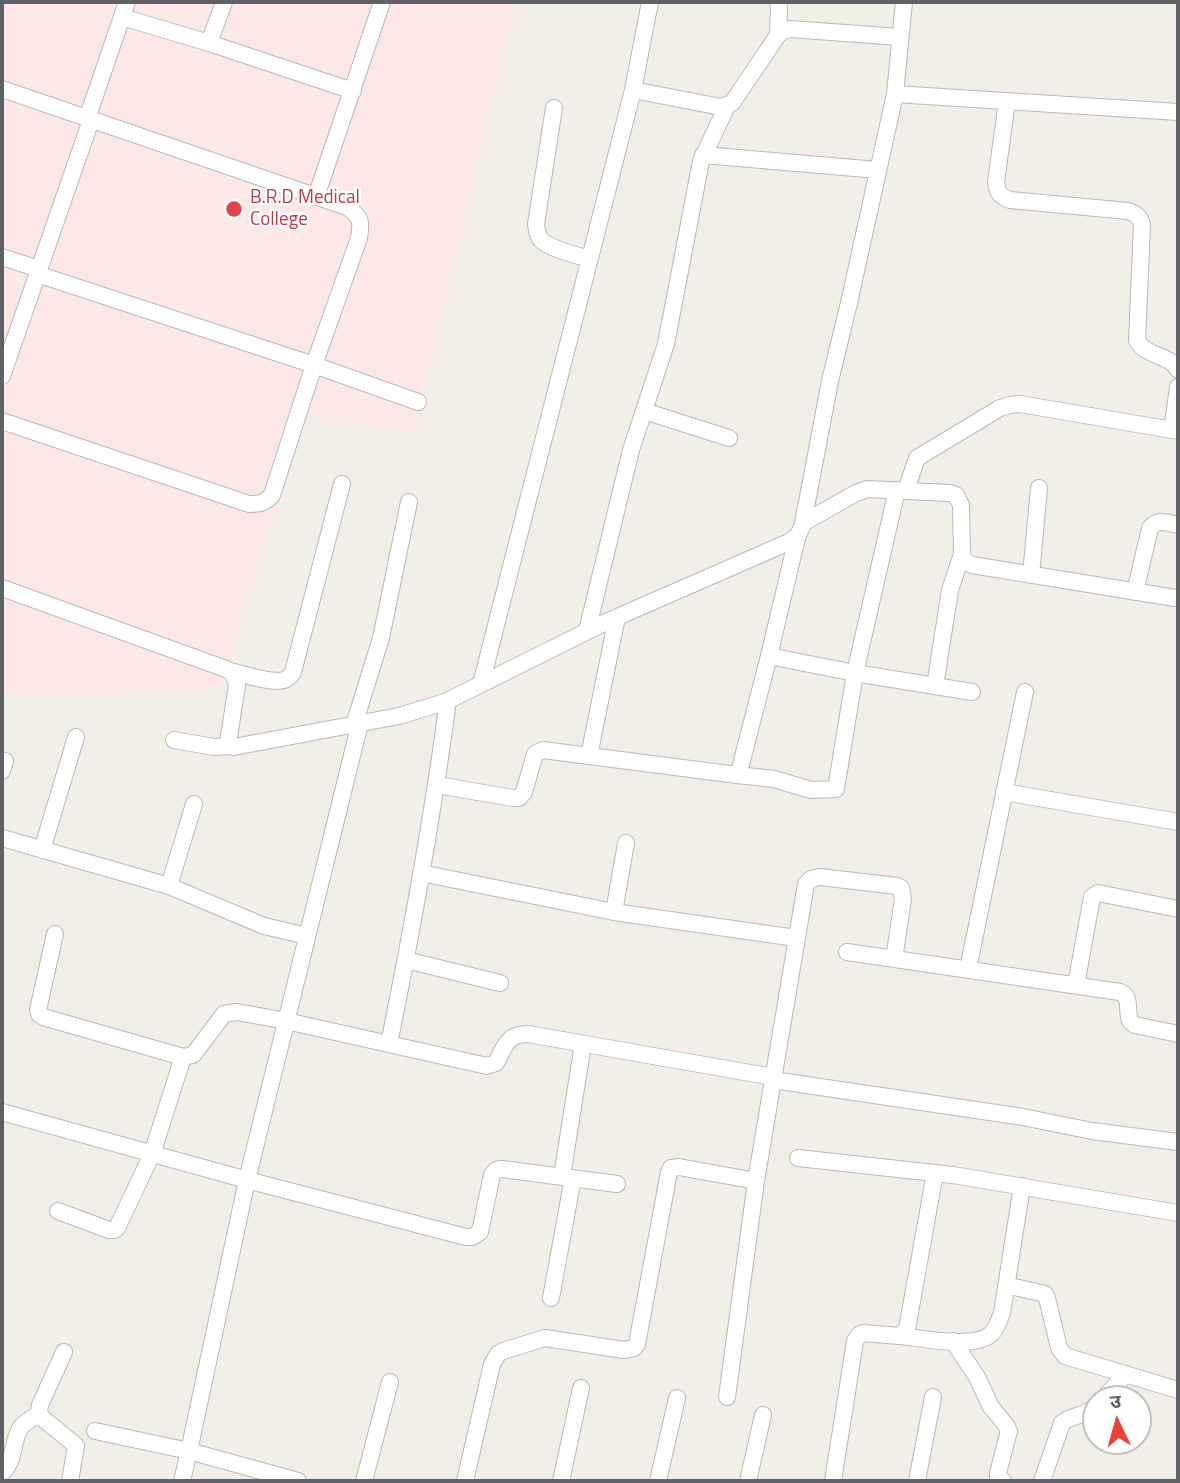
<!DOCTYPE html>
<html>
<head>
<meta charset="utf-8">
<style>
	body { margin:0 }
	#map { position:relative; width:1180px; height:1483px; overflow:hidden; background:#f1efe8; font-family:"Titillium Web","Noto Sans Devanagari",sans-serif }
	canvas { display:block }
	.frame { position:absolute; inset:0; border:4px solid #5f6368; pointer-events:none }
	.north { position:absolute; left:1082px; top:1385px; width:70px; height:70px; box-sizing:border-box; background:#fff; border:2px solid #bfc1c3; border-radius:50%; rotate:355deg; font-size:19px; font-weight:700; line-height:28px; text-align:center; color:#5f6368 }
	.north::after { content:''; display:block; margin:auto; width:24px; height:32px; background:#ea4335; clip-path:polygon(50% 0,100% 100%,50% 72%,0 100%) }
</style>
</head>
<body>
<div id="map">
<canvas width="1180" height="1483"></canvas>
<div class="frame"></div>
<div class="north">उ</div>
</div>
<script>
const c = document.querySelector('canvas').getContext('2d');
c.lineJoin = 'round';
function paint(path, color) {
  c.fillStyle = color;
  c.fill(path, 'evenodd');
}
function trace(path, color, width, dash) {
  c.strokeStyle = color;
  c.lineWidth = width;
  c.lineCap = dash ? 'butt' : 'round';
  c.setLineDash(dash || []);
  c.stroke(path);
}
function drawText(font, color, halo, rows, align = 'center') {
  c.font = font + ' "Titillium Web",sans-serif';
  c.lineWidth = 5;
  c.setLineDash([]);
  c.textBaseline = 'middle';
  c.strokeStyle = halo;
  c.fillStyle = color;
  for (const [text, x, y, turn = 0] of rows) {
    c.save();
    c.translate(x, y);
    c.rotate((+turn || 0) * Math.PI / 180);
    c.textAlign = isNaN(turn) ? turn : align;
    if (halo) c.strokeText(text, 0, 0);
    c.fillText(text, 0, 0);
    c.restore();
  }
}
paint(new Path2D(`
	M2,2H516L415,432L307,417L219,690L2,692Z`), '#fce8e6');
const street = new Path2D(`
	M778,2L779,8L778,35
	M122,17L209,43L353,91
	M209,43L224,2
	M2,89L347,207C361,217 362,221 359,238L314,365L272,495C265,503 260,504 249,504L2,421
	M633,90L721,107L732,103L778,35L783,31L790,29L900,37
	M895,94L1178,112
	M1007,101L996,182C997,193 1000,196 1010,200L1128,211C1136,214 1140,216 1142,225L1137,340C1145,357 1170,354 1178,370
	M554,108L536,224C537,230 537,235 541,240C550,249 577,255 589,259
	M87,119L127,2
	M703,155L878,170
	M316,197L382,2
	M2,257L39,269
	M37,274L314,365L418,402
	M2,376L91,120
	M644,411L729,438
	M1172,430L1178,387
	M906,490L917,458L1000,408L1010,405L1020,404L1178,431
	M803,523L856,493L867,489L949,493L956,495L961,505L962,554L965,561L972,565L1175,598
	M1031,575L1039,488
	M2,588L226,669L233,673L237,685L228,743L230,746L234,747L399,716L445,702L606,622L789,542C798,537 800,533 803,523L830,381L849,303L895,94L904,2
	M1135,592L1150,528C1158,518 1168,523 1178,525
	M587,631L631,450L666,344L701,161L727,106
	M769,656L855,673L972,692
	M230,671C244,674 272,684 284,680C290,678 290,676 293,672L342,484
	M481,684L633,90L650,2
	M935,686L950,590L962,554
	M354,725L381,638L409,502
	M174,740L214,747L230,746
	M589,756L617,617
	M2,771L5,761
	M737,775L774,779L811,790L836,789L855,673L897,490
	M437,785L513,798H519L524,792L535,754L543,750L737,775L739,772L769,656L797,538
	M1004,792L1178,822
	M2,838L169,886L264,926L307,936
	M42,850L76,737
	M421,873L614,912L796,938
	M169,886L194,804
	M614,912L626,843
	M55,934L38,1010L39,1014L43,1017L183,1057L193,1055L224,1014L237,1012L286,1021L487,1066L496,1063C505,1046 507,1034 528,1034L773,1077
	M847,952L1120,992C1132,997 1126,1011 1130,1021L1135,1025L1178,1034
	M406,960L500,983
	M968,969L1025,692
	M1076,985L1092,897L1098,893L1178,909
	M389,1044C412,930 433,816 448,700
	M773,1080L1023,1117L1092,1131L1178,1142
	M2,1112L247,1180L466,1237H472L480,1232L492,1175L496,1170L502,1169L617,1184
	M798,1158L953,1175L1178,1213
	M562,1176L583,1044
	M58,1211L109,1230H114L117,1228L152,1154L183,1057
	M1006,1285L1045,1294L1047,1298L1059,1348L1065,1356L1178,1390
	M551,1298L573,1178
	M900,1336C922,1338 976,1350 992,1333C997,1328 999,1320 1002,1313L1022,1186
	M953,1341L977,1377L991,1407L1006,1425L1009,1431L998,1473V1477L1003,1481
	M64,1352L40,1405L39,1411L41,1417L73,1443L76,1446L70,1481
	M727,1397L756,1181L806,884L811,879L820,877L897,886L901,888L903,899L894,959
	M1103,1399L1126,1374
	M95,1431L189,1451L298,1481
	M2,1473C16,1460 11,1442 21,1427C26,1421 34,1417 40,1414
	M182,1481L189,1451L247,1180L360,723
	M364,1481L390,1382
	M465,1481L492,1364L498,1354L503,1351L545,1338L624,1350L634,1348L637,1344L669,1172L671,1168L679,1167L756,1181
	M561,1481L581,1388
	M658,1481L677,1398
	M748,1481L763,1415
	M833,1481L855,1341L860,1334L863,1333L900,1336L907,1329L935,1173
	M917,1481L933,1397
	M1042,1481L1062,1423C1073,1414 1085,1417 1096,1406`);
trace(street, '#b5b8bc', 18);
trace(street, '#fff', 16);
for (const [x, y, r, color] of [
	[234,209,9,"#e0444e"]
]) {
  const dot = new Path2D();
  dot.arc(x, y, r, 0, 2 * Math.PI);
  c.fillStyle = color;
  c.fill(dot);
  trace(dot, '#fff', 2.5);
}
drawText('19px', '#be3a42', '#fff', [
	["B.R.D Medical",250,198],
	["College",250,220]
], 'left');
</script>
</body>
</html>
